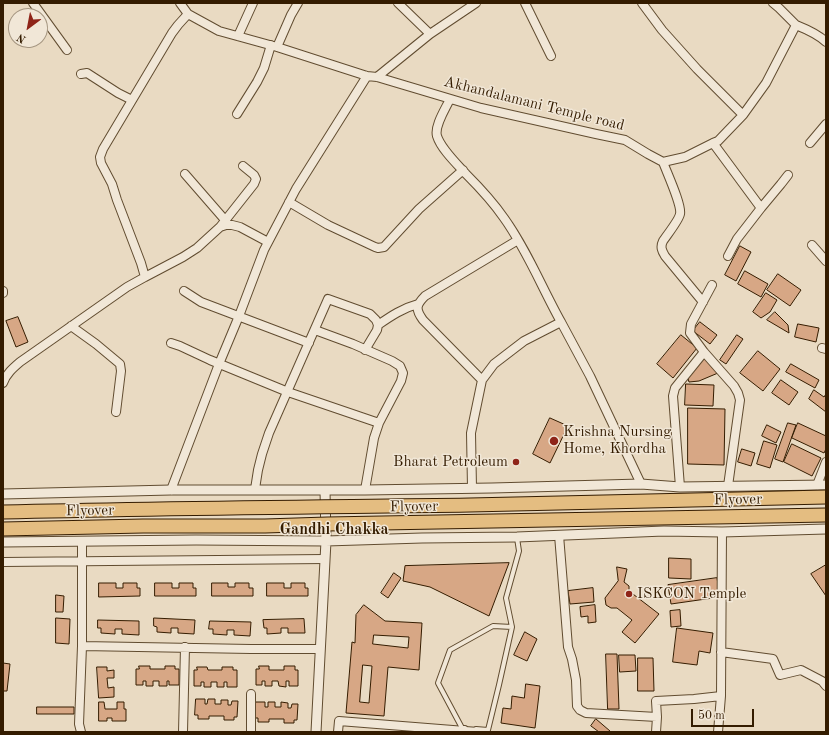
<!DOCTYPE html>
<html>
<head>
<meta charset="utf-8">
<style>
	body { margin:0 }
	#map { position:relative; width:829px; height:735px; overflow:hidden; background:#e9dac2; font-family:"Old Standard TT",serif }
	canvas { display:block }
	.frame { position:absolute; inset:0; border:4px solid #341c00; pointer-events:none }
	.north { position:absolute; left:8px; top:8px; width:40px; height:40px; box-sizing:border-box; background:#f1e7d7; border:1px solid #a59681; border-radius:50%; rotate:212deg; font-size:11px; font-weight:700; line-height:16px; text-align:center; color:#341c00 }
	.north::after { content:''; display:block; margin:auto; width:14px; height:18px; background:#8f2418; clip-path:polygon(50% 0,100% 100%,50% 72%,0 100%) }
	.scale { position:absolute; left:691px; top:709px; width:63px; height:18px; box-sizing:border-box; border:2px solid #341c00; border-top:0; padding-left:5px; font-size:12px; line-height:14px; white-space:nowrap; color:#341c00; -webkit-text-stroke:3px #f1e7d7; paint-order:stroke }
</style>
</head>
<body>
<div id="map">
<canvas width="829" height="735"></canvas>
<div class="frame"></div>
<div class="north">N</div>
<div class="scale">50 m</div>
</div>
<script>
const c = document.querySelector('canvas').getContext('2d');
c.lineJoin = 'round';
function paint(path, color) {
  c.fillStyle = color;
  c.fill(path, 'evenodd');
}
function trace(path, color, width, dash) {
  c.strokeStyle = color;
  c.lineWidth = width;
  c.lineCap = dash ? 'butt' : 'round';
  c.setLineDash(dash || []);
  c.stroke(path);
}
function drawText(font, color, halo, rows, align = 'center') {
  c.font = font + ' "Old Standard TT",serif';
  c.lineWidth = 3;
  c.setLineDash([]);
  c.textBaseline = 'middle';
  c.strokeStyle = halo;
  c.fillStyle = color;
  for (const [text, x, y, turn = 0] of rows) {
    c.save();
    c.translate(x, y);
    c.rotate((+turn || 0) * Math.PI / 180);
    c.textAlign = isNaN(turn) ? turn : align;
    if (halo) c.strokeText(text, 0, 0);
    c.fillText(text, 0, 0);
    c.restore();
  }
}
const building = new Path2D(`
	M740,246L751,252L736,281L725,275Z
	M745,271L768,284L761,297L738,284Z
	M778,274L801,290L790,306L767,290Z
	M766,293L777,300L770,312L761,318L753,312Z
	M775,312L788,325L789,333L767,320Z
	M18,317L28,342L16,347L6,321Z
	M700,322L717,335L710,344L693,331Z
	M798,324L819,328L816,342L795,337Z
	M681,335L697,348L673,378L657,364Z
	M737,335L743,339L726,364L720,360Z
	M758,351L780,369L763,391L740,373Z
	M705,357L718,373L699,381L689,382L687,375Z
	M791,364L819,380L815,388L786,372Z
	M781,380L798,392L789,405L772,393Z
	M686,384L714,385L713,406L685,405Z
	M814,390L824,397L826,394V412L809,399Z
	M688,408L725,409L724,465L688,464Z
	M550,418L568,426L550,463L533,454Z
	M788,423L796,425L783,462L775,459Z
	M798,423L826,436V449L824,453L792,438Z
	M767,425L781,432L776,443L762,436Z
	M764,441L777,445L770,468L757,464Z
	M792,444L821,458L812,476L784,462Z
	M742,449L755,453L751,466L738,462Z
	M669,558L691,559V579L669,578Z
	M509,563L489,616L430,587L403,581L405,566Z
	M826,565V596L811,574Z
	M617,567L627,569L624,582L629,586V591L659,614L635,643L622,632L632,620L617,608H611L606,605L605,598L618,581Z
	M394,573L401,578L388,598L381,593Z
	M717,578L720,597L671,604L668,585Z
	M99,583H116V588H123V583H137V588H140V596L99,597Z
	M155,583H172V588H179V583H193V588H196V596H155Z
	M212,583H228V587H235V583H249V588H253V596H212Z
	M267,583H284V588H291V583H305V588H308V596H267Z
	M593,588L594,602L570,604L568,591Z
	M56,595L64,596L63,612H56Z
	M364,605L385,621L422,623L419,670L388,667L384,716L346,713L352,642L355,643L356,615ZM374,635L409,637L408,648L373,644ZM363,665L372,666L369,703L360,702Z
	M595,605L596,622L588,623V616L581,617L580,607Z
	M680,610L681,626L671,627L670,611Z
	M56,618L70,619L69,644L56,643Z
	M154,618L195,620L194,634L178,633V628H171V633L157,632V627L154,626Z
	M304,619L305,633H288V628H281V633L267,634V628H264L263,620Z
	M98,620L139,621V635L122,634V629H115V634L101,633V628H98Z
	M210,621L251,622L250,636L234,635V630H227V635L213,634V629H209Z
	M677,628L713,633L710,653L699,651L697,665L673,662Z
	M525,632L537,639L527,661L514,655Z
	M606,654H617L619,709H608Z
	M619,655H635L636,671L620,672Z
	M638,658H653L654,691H638Z
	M3,663L10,664L7,691H3Z
	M139,666H150V669H165V666H175V669H179V685H169V681H167V686H159V681H153V686H146V681H143V685H136V669H139Z
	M259,666H269V670H284V666H295V670H298V686H289V681H286V687L279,686L278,681H272V686H265V681H262V685H256V669H259Z
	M97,667H107V671L114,670V678H107L108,688L114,687V697L99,698Z
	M197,667H207L208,670H222V667H233V670H237V687H227V682H224V687H217V682H211V687H204V682H201V686H194V670H197Z
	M526,684L540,686L535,728L501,723L503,708L511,709L512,696L524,698Z
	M196,699H205V704H207L208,699H215V704H221V700H228V705H231L232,701H238L237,717H234V720H224V716H209V719H198V715H195Z
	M99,702H104L105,709H117V702H124V709H126V721H112V718H107V721H99Z
	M256,702H265V707H268V702H275V707H281V702L288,703V708H291L292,704H298L297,720H294V723H284V719H269V722H258V718H255Z
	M37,707H74V714H37Z
	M596,719L610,731L609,732H599L591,726Z`);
paint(building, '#d7a785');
trace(building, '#341c00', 1);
const service = new Path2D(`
	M465,728H462L438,683L450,650L493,626L512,627
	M476,729L488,730L499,685L512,627L506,598L519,551L517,538`);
const minor = new Path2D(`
	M33,3L67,50
	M180,3L188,14L219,31L277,47L367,76L377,77L481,108L596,134L625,140L648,154L663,162L685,157L713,143L718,141L743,115L766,83L796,25L779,8L773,3
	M398,3L430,34
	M525,3L551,56
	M642,3L662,30L697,69L743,115
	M188,14L178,25L172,33L103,149L100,157L101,163L112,184L117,200L141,263L145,277L183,257L197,248L220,227L226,225H232L240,227L268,242
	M796,25C806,29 818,34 826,42
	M238,36L253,3
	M277,47L291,15L298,3
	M81,74L87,73L118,93L132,100
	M377,77L430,34L476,3
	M450,99C446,108 434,126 437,136C441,149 457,164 466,174C480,188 493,202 504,218C527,250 542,288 561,322L524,341L494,364L482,380L471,433L472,488
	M237,114L257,82L264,68L271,45
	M713,143L761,208L737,239L728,256
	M810,143L826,124
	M663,162C667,173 682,205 680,214C679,220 667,235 663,241C660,247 662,251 665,256L703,302
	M185,174L225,220
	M289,202L328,225L375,247L378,248L384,247L419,209L463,170
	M761,208L781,184L788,175
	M220,227L254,184L256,179L254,175L243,166
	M812,245L826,261
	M712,285L691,324L690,333L704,352L734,386L738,393L740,400L728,486
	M3,291V293
	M184,291L201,302L309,343
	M561,322L590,376L641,484
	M378,325C391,316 403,308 418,304
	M71,326L96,344L120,364L121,371L116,412
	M315,330L353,344L392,361L400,366L403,373L401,381L379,423L374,438L365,490
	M171,343L180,346L210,360L288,392L379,423
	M822,348L826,349
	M482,380L423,320C415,309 416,305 425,296L518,240
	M3,383C6,374 13,368 20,362L127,287L145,277
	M817,485L826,462
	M680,487L673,396L675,388L704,352
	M255,489L258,470L262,454L269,433L328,299L370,314L376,320L378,325L377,330L365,350
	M171,490L219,364L239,316L264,250L296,189L367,76
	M559,535L568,647L572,659L576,680L577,706L580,710L586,713L657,717L656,701L694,699L721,696L722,532
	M3,562L325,559
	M82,646L251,649H320
	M721,652L773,659L780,675L801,670L822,681L826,686
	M81,732L79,724L82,646V541
	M183,732L185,647
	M251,732V694
	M338,732L339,721L478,732
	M656,732L657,717
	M718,732L721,696`);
const tertiary = new Path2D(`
	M3,494L171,490H365L492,488L641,484L680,487L826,485
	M3,542L196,540L326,541L422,538L517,537L664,531L722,532L826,529
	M316,732L326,541L325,490`);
trace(service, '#614c30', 6);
trace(minor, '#614c30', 10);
trace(tertiary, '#614c30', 11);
trace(service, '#f1e7d7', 4);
trace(minor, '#f1e7d7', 8);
trace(tertiary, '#f1e7d7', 9);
const trunkBridge = new Path2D(`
	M3,512C159,508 315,507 470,505C589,503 707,499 826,497
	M3,529L143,526H265L327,524L826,515`);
trace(trunkBridge, '#341c00', 15, []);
trace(trunkBridge, '#e4bd81', 13);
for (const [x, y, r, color] of [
	[554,441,5,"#8f2418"],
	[516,462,4,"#8f2418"],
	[629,594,4,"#8f2418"]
]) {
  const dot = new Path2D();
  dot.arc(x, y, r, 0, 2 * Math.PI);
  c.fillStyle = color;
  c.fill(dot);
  trace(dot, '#f1e7d7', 1.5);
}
drawText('15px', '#341c00', '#f1e7d7', [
	["Akhandalamani Temple road",534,104,14],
	["Flyover",738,500,-1],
	["Flyover",414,507,-1],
	["Flyover",90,511,-1]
]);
drawText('15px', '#341c00', '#f1e7d7', [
	["Krishna Nursing",563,432],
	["Home, Khordha",563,449],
	["Bharat Petroleum",508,462,"right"],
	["ISKCON Temple",637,594]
], 'left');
drawText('bold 16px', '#341c00', '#f1e7d7', [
	["Gandhi Chakka",334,530]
]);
</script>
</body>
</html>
